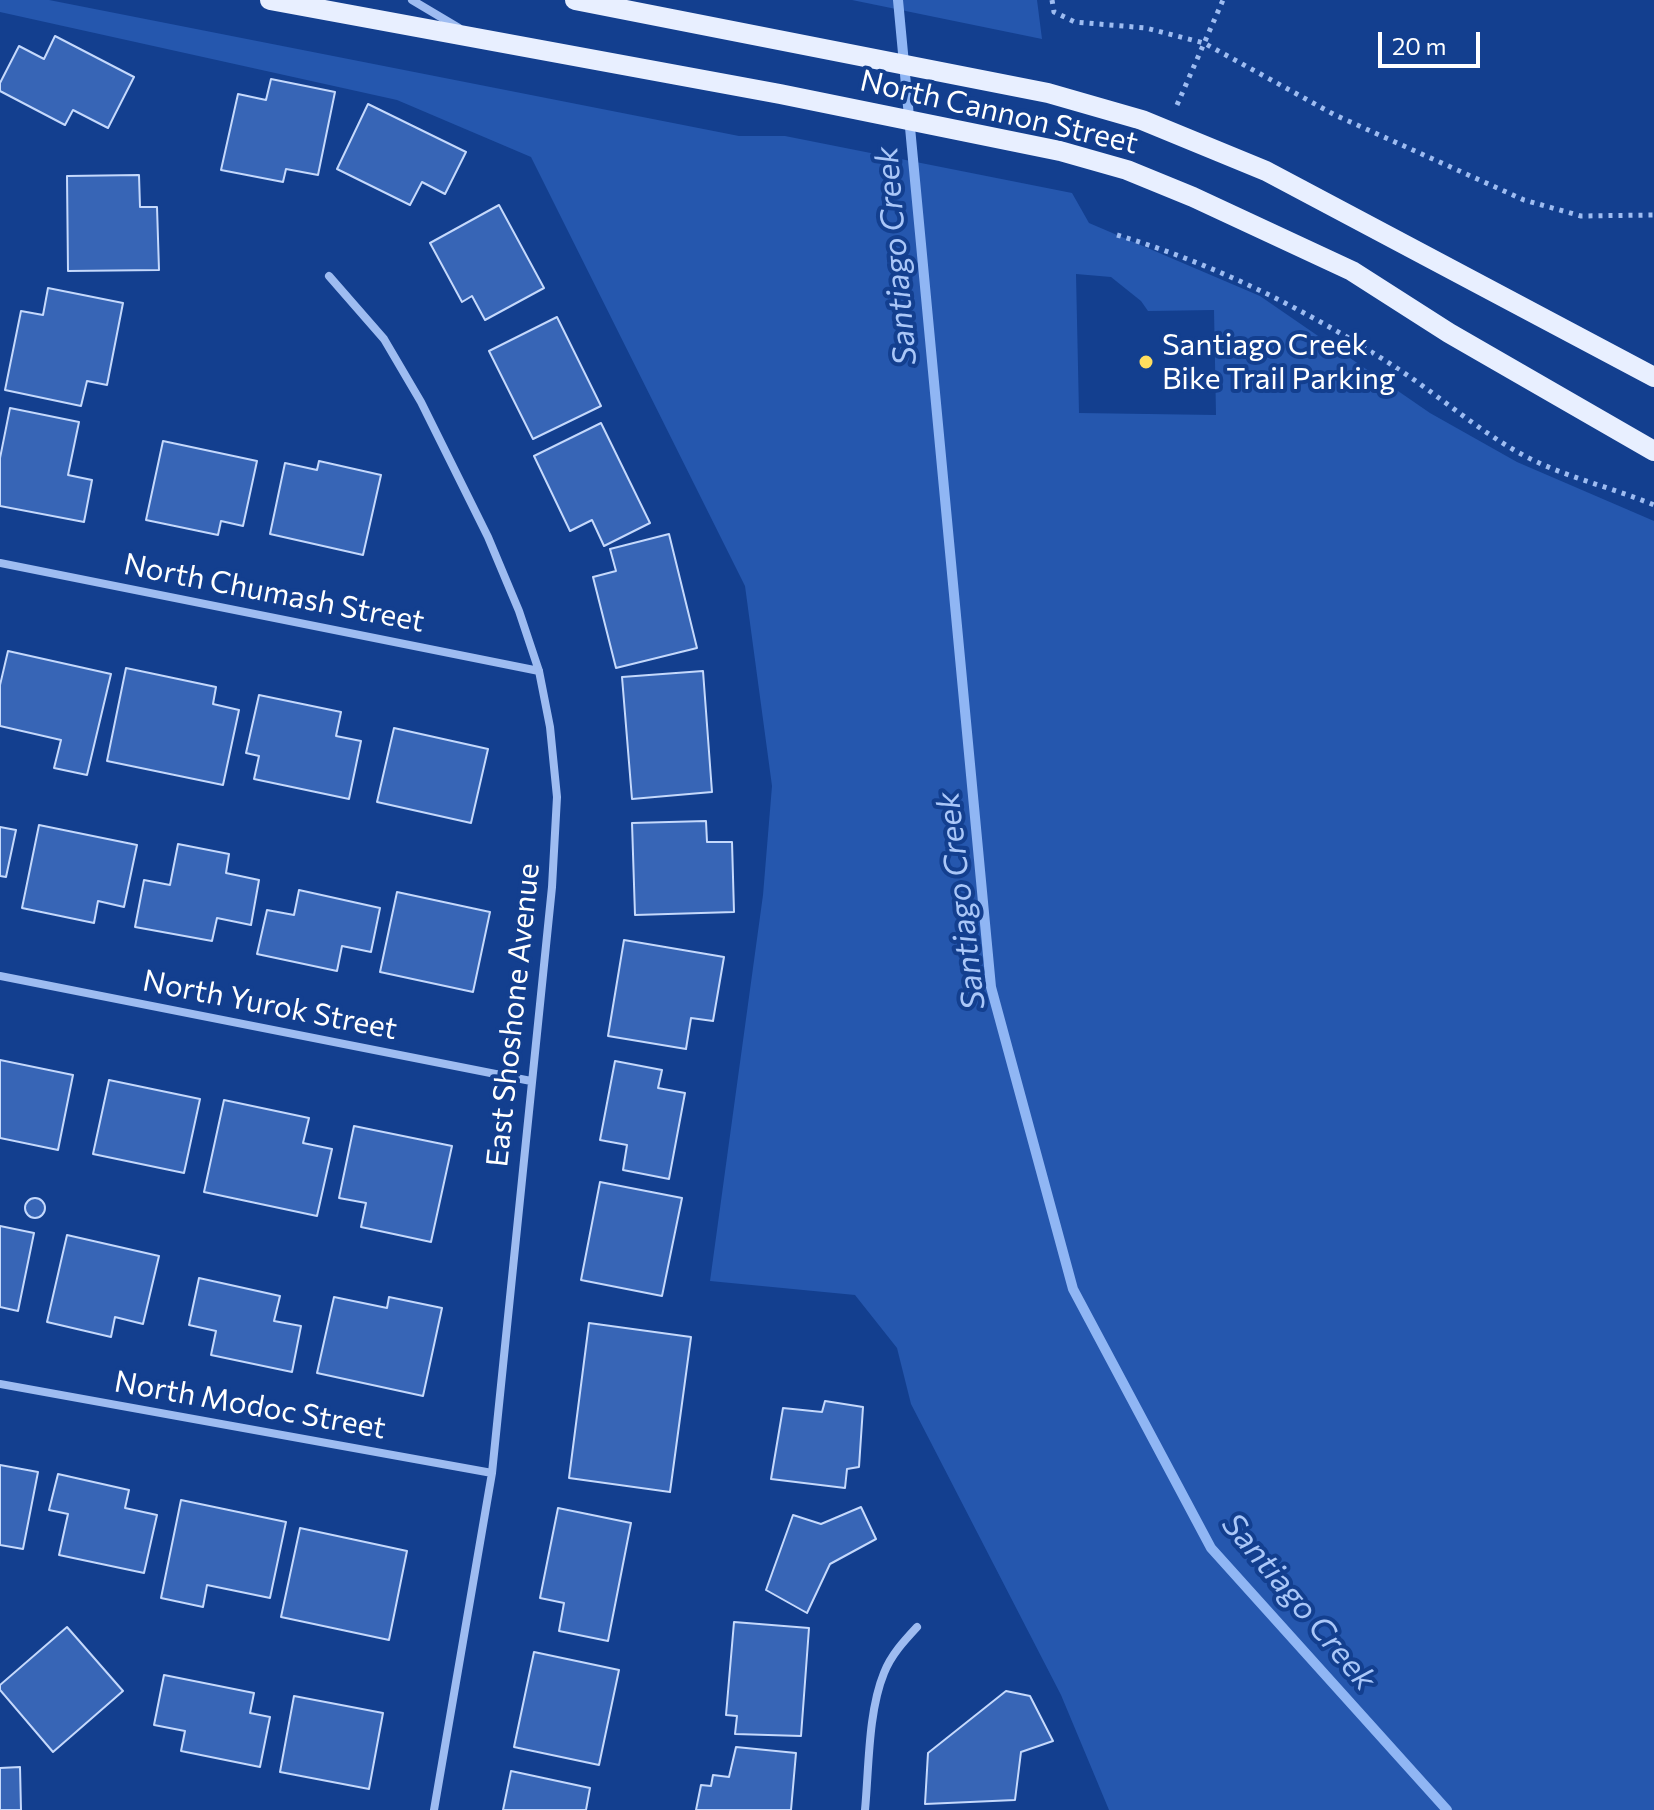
<!DOCTYPE html>
<html>
<head>
<meta charset="utf-8">
<style>
	body { margin:0 }
	#map { position:relative; width:1654px; height:1810px; overflow:hidden; background:#133f8f; font-family:Commissioner,sans-serif }
	canvas { display:block }
	.scale { position:absolute; left:1378px; top:32px; width:102px; height:36px; box-sizing:border-box; border:4px solid #fff; border-top:0; padding-left:10px; font-size:24px; line-height:28px; white-space:nowrap; color:#fff; -webkit-text-stroke:6px #133f8f; paint-order:stroke }
</style>
</head>
<body>
<div id="map">
<canvas width="1654" height="1810"></canvas>
<div class="scale">20 m</div>
</div>
<script>
const c = document.querySelector('canvas').getContext('2d');
c.lineJoin = 'round';
function paint(path, color) {
  c.fillStyle = color;
  c.fill(path, 'evenodd');
}
function trace(path, color, width, dash) {
  c.strokeStyle = color;
  c.lineWidth = width;
  c.lineCap = dash ? 'butt' : 'round';
  c.setLineDash(dash || []);
  c.stroke(path);
}
function drawText(font, color, halo, rows, align = 'center') {
  c.font = font + ' Commissioner,sans-serif';
  c.lineWidth = 8;
  c.setLineDash([]);
  c.textBaseline = 'middle';
  c.strokeStyle = halo;
  c.fillStyle = color;
  for (const [text, x, y, turn = 0] of rows) {
    c.save();
    c.translate(x, y);
    c.rotate((+turn || 0) * Math.PI / 180);
    c.textAlign = isNaN(turn) ? turn : align;
    if (halo) c.strokeText(text, 0, 0);
    c.fillText(text, 0, 0);
    c.restore();
  }
}
paint(new Path2D(`
	M0,0H49L739,136H785L1072,193L1089,223L1260,296L1430,413L1517,462L1654,521V1810H1109L1061,1695L911,1404L897,1348L855,1295L710,1281L763,895L772,786L745,586L531,157L397,100L0,12ZM1076,274L1111,277L1141,301L1148,311L1214,310L1216,415L1079,413Z
	M852,0H1037L1042,39Z`), '#2557ae');
trace(new Path2D(`
	M898,0L991,987L1073,1289L1211,1548L1447,1810`), '#90b6f4', 10);
const building = new Path2D(`
	M55,36L134,77L108,128L73,110L65,125L0,91V83L19,46L44,59Z
	M271,79L335,92L318,175L286,169L283,182L221,170L238,94L266,100Z
	M368,104L466,152L445,194L422,182L410,205L337,169Z
	M139,175L140,207H157L159,270L68,271L67,176Z
	M499,205L544,288L485,320L472,296L462,302L430,243Z
	M48,288L123,303L107,385L87,381L81,406L5,390L21,311L43,315Z
	M557,317L601,406L533,439L489,351Z
	M10,408L79,422L68,475L92,480L84,522L0,506V458Z
	M601,423L650,523L604,546L592,520L570,531L534,456Z
	M163,441L257,461L243,526L221,521L218,535L146,520Z
	M319,461L381,475L363,555L270,534L285,463L317,470Z
	M669,534L697,648L616,668L593,577L616,571L610,549Z
	M8,651L111,674L87,775L54,768L61,740L0,726V685Z
	M126,668L216,687L213,704L239,710L223,785L107,761Z
	M703,671L712,792L632,799L622,677Z
	M259,695L341,712L336,736L361,741L349,799L254,779L259,756L246,753Z
	M394,728L488,749L471,823L377,802Z
	M706,821L707,842H732L734,912L635,915L632,823Z
	M39,825L137,845L124,907L98,901L94,923L22,908Z
	M0,827L16,830L6,877L0,876Z
	M178,844L229,854L226,873L259,880L251,925L217,918L212,941L135,927L144,880L170,885Z
	M299,890L380,908L371,952L342,946L337,971L257,954L267,910L294,915Z
	M397,892L490,912L473,992L380,972Z
	M624,940L724,957L713,1021L691,1018L686,1049L608,1036Z
	M0,1060L73,1075L58,1150L0,1138Z
	M615,1061L662,1070L658,1088L685,1093L669,1179L623,1170L627,1145L600,1140Z
	M109,1080L200,1099L184,1173L93,1154Z
	M224,1100L309,1118L303,1143L332,1149L317,1216L204,1192Z
	M354,1126L452,1146L431,1242L361,1227L366,1203L339,1198Z
	M600,1182L682,1198L662,1296L581,1280Z
	M25 1208a10 10 0 1 1 20 0a10 10 0 1 1-20 0Z
	M0,1226L34,1233L18,1311L0,1307Z
	M67,1235L159,1256L143,1324L115,1317L111,1337L47,1322Z
	M199,1278L280,1296L274,1321L301,1326L292,1372L211,1355L216,1331L189,1325Z
	M334,1297L387,1308L389,1297L442,1308L423,1396L317,1373Z
	M589,1323L691,1337L670,1492L569,1478Z
	M825,1401L863,1407L859,1467L847,1469L845,1488L771,1479L783,1408L822,1412Z
	M0,1465L38,1472L23,1549L0,1545Z
	M58,1474L129,1490L125,1508L157,1515L144,1573L59,1555L68,1514L49,1510Z
	M181,1500L286,1522L270,1598L207,1585L203,1607L161,1598Z
	M861,1507L876,1539L830,1564L807,1613L766,1590L793,1515L821,1524Z
	M558,1508L631,1523L608,1641L559,1631L564,1603L540,1598Z
	M300,1528L407,1551L389,1640L281,1617Z
	M734,1622L809,1628L801,1736L735,1734L737,1716L726,1715Z
	M67,1627L123,1691L53,1752L0,1690V1685Z
	M534,1652L619,1670L599,1765L514,1747Z
	M164,1675L254,1693L250,1713L270,1717L260,1767L181,1751L185,1731L154,1725Z
	M1006,1691L1030,1696L1053,1741L1021,1752L1015,1800L925,1804L928,1753Z
	M294,1696L383,1713L369,1789L280,1772Z
	M736,1747L796,1753L791,1810H696L701,1785L711,1786L713,1775L729,1777Z
	M20,1767L21,1810H0V1768Z
	M511,1771L590,1788L586,1810H503Z`);
paint(building, '#3765b6');
trace(building, '#c5d9fc', 2);
trace(new Path2D(`
	M1052,0L1054,12L1075,22L1146,28L1204,43L1335,115L1524,200L1581,216L1654,215
	M1177,105L1223,0
	M1117,235C1215,264 1307,310 1392,365C1436,393 1477,430 1523,455C1564,477 1611,487 1654,505`), '#9ebcf1', 5, [4, 6]);
trace(new Path2D(`
	M412,0L459,28
	M329,276L384,339L421,402L488,537L519,611L539,671L550,727L557,797L552,887L492,1473L434,1810
	M0,563L539,671
	M0,976L531,1081
	M0,1384L492,1473
	M865,1810C869,1768 868,1712 884,1673C891,1655 904,1641 917,1627`), '#9ebcf1', 8);
trace(new Path2D(`
	M270,0L780,94L1060,151L1127,170L1193,197L1352,271L1449,333L1654,451
	M575,0L1048,93L1142,120L1266,171L1654,377`), '#e8efff', 20);
for (const [x, y, r, color] of [
	[1146,362,8,"#ffde5e"]
]) {
  const dot = new Path2D();
  dot.arc(x, y, r, 0, 2 * Math.PI);
  c.fillStyle = color;
  c.fill(dot);
  trace(dot, '#133f8f', 3);
}
drawText('30px', '#fff', '#133f8f', [
	["North Cannon Street",999,112,13],
	["North Chumash Street",274,593,11],
	["North Yurok Street",270,1005,11],
	["East Shoshone Avenue",513,1015,-84],
	["North Modoc Street",250,1405,10]
]);
drawText('30px', '#fff', '#133f8f', [
	["Santiago Creek",1162,345],
	["Bike Trail Parking",1162,379]
], 'left');
drawText('italic 32px', '#aac7f8', '#133f8f', [
	["Santiago Creek",896,256,-95],
	["Santiago Creek",961,901,-97],
	["Santiago Creek",1299,1602,50]
]);
</script>
</body>
</html>
